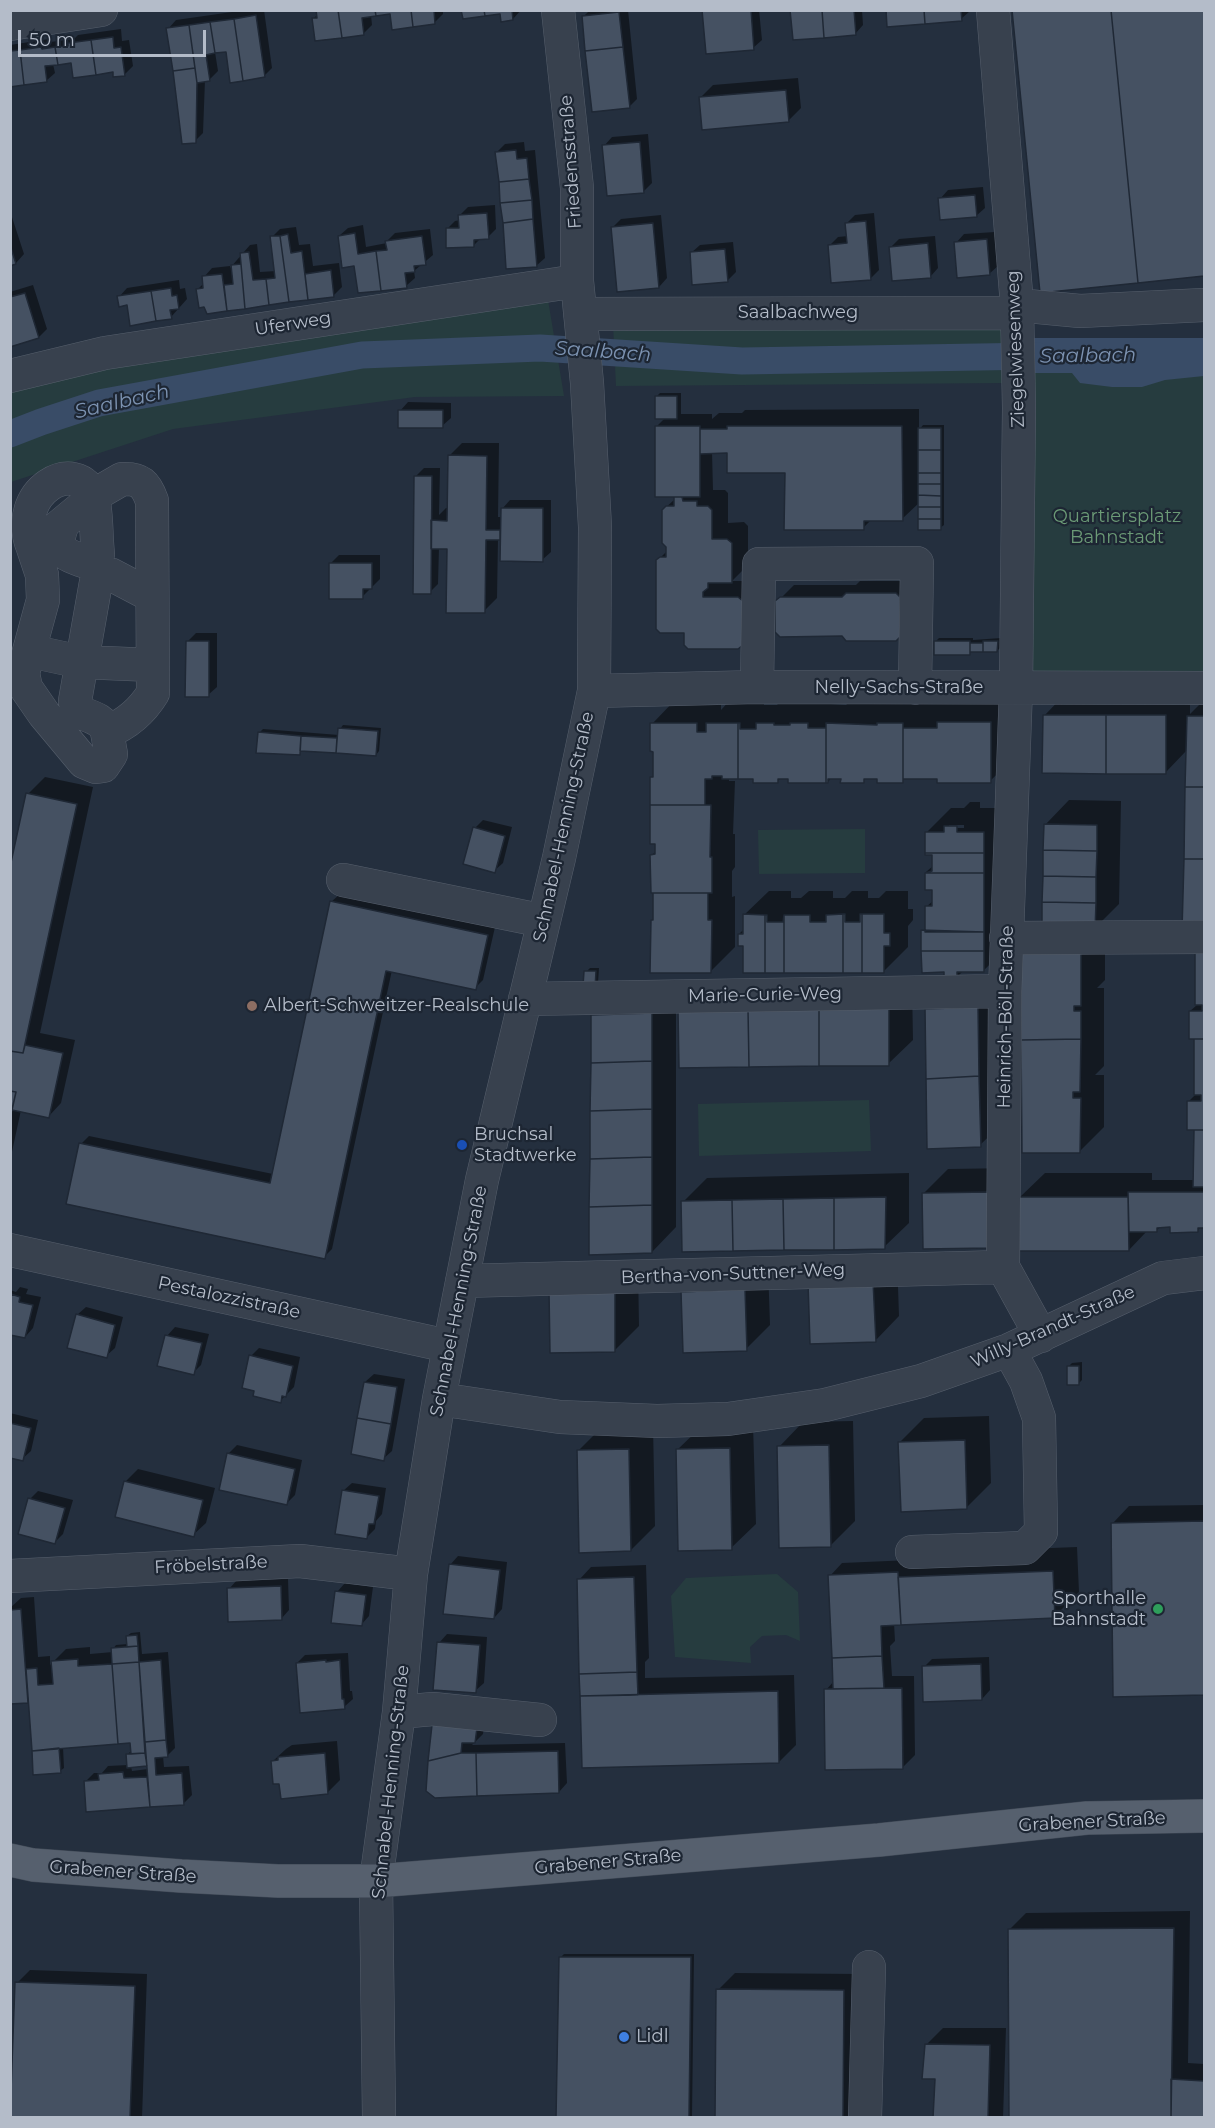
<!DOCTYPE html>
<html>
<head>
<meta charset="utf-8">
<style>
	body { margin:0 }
	#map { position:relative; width:1215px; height:2128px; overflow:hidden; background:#242f3e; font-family:Montserrat,sans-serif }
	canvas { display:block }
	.frame { position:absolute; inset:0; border:12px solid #b4bcc9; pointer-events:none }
	.scale { position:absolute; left:18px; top:30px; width:188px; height:27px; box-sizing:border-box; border:3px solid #b4bcc9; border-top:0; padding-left:8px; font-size:18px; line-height:21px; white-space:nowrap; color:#b4bcc9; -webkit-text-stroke:4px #1d2633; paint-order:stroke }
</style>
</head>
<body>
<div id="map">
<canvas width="1215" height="2128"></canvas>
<div class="frame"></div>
<div class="scale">50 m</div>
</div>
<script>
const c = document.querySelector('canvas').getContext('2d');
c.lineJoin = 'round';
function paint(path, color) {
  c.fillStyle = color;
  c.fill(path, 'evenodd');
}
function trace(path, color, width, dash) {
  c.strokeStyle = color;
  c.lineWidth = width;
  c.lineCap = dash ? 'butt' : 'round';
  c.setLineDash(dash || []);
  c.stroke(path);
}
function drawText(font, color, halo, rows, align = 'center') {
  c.font = font + ' Montserrat,sans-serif';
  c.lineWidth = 4.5;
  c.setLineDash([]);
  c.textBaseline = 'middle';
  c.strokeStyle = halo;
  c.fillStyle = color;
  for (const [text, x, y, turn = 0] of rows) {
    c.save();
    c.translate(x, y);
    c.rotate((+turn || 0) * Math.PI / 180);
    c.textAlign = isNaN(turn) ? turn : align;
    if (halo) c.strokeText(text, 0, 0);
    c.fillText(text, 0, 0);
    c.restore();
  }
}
paint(new Path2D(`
	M547,294L564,396L415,397L173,429L11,482L10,388L56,374Z
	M1005,321L1004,383L616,386L613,324Z
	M1204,354V672L1030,675L1033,356Z
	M865,829V873L759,874L758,830Z
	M869,1100L871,1151L699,1156L698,1104Z
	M777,1574L798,1592L800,1641L786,1635L762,1636L750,1647L751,1663L675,1657L671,1596L686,1578Z`), '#263c3f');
paint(new Path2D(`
	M1033,338H1204V376L1165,380L1142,387H1112L1080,383L1072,373H1034Z`), '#394c67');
paint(new Path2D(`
	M246,10H264L272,68L264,76L227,50L215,52L218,71L209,80H205L203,133L195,141L168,29L176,20Z
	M317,10H443V14L435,22L391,13L371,15L372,25L364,33L313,19L318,14Z
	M463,10H521L513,19L501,12Z
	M590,10H628L637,99L629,107L583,17Z
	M704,10H759L762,40L753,48Z
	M792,10H862L863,25L855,34Z
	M888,10H970V11L961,19Z
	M1014,10H1204V275L1042,291Z
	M121,29L122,41L129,40L133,66L124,75L72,61L53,64L55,73L46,81L10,86V45L49,39L50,42L74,39L78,35Z
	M798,78L801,108L788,121L700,98L713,85Z
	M648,134L652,183L644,191L604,146L612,137Z
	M524,142L525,151L535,150L545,258L536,266L497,152L505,144Z
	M983,187L985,208L976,216L940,199L948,190Z
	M495,205L496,229L488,237L481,238L474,245L447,229L455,221L460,220V215L468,207Z
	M10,211L24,254L16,263L10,264Z
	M874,213L879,270L871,278L829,246L838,237L848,236L847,223L855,215Z
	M661,215L667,278L659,287L613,227L621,219Z
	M363,225L366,247L387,243V241L395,233L430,229L433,255L414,271L415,278L406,286L355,265L339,236L348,228Z
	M296,227L299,245L310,244L313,266L339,263L342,287L334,295L208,312L198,289L204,283V277L212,268L230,266V268L250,245L257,244L260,272L276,271L272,237L280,229Z
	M995,232L998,266L989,274L956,243L964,234Z
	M935,236L938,268L930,277L891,247L899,239Z
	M733,242L736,272L727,281L691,253L700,245Z
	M179,280L180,289L185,288L187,299L171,317L128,304L119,297L127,288Z
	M33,285L47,329L39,337L10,346V292Z
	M660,393H681V414H712V419L719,413H742L745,410L919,409V430L923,425H944V525L940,528L920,502L902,519H872L863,528L786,471L728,452H712L713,490H725L728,493V523L744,522L748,526V565L732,581H756L759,626L685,632L657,561L667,551L663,510L675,499L656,427L666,417L656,397Z
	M408,402L451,403V418L442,426L400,411Z
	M462,443H499L498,517H502V509L510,500H551V552L542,560L502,539H498L497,598L484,611L449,548L439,547L438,584L430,592L416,476L424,468H440L439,515L446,508H449V456Z
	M339,555H380V579L362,597L331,563Z
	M860,581H909L912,623L843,635L777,602L794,585H856Z
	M196,633H217V687L208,695L187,642Z
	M939,638H973V640L1001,638V647L997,651L935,642Z
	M1068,691H1190V714L1204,700V929L1187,750L1166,772L1044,716Z
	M676,699H721V710L731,699H764V705H777L782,699H831V704L846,705L852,699H926V704H957L963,699H1014L1015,757L990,781L939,777H906L902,781L867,777L863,781L842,777H832L828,782L781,778L777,782L755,777L729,778V781H735L733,834H735V867L732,871V897L735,896V947L711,971L655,918L652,855L656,851L652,778L655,775L652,724Z
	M343,725L381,728L379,751L376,755L303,749L299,753L259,733L263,729L339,735L340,729Z
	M45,777L93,787L40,1033L75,1040L61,1103L49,1116L21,1110L10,1161V875L28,794Z
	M1069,800L1121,801L1119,904L1094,929H1105V980L1097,988H1104V1066L1095,1075H1104V1127L1080,1151L1049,927L1045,825Z
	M970,802H980V808H1008V947L983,971H963L957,977L945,971L923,931L926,927V907L934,900V889H926V872L934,865V854L926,833L951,808H964ZM949,825H964V828H949Z
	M483,820L512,827L503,863L494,871L475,828Z
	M769,891H791V898H801L809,891H833V898H845L852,891H868V898H879L886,891H908V909H913V920L908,926V947L884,971L744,945L739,934L744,929V915Z
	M340,894L495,927L483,980L475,988L392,970L332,1249L324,1257L81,1144L89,1136L273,1174L331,902Z
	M1204,941V1227H1201L1197,1231L1171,1226H1161L1156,1231H1147L1129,1250L1020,1197L1045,1173H1152V1180H1195V1129L1189,1101L1196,1094V1037L1190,1011L1197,1005Z
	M590,968H599L598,983L594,987L586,972Z
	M1002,983L1005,1121L980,1145L927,1009L951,985Z
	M912,985L913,1040L888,1064L680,1011Z
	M676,990V1227L652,1252L593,1016L617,992Z
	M1014,1168V1222L924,1193L948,1169Z
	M909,1173V1223L884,1247L683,1202L707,1178Z
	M897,1257L899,1316L875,1341L812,1343Z
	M768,1266L770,1325L746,1349L683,1293L707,1268Z
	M638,1267L639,1326L615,1350L552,1351Z
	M20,1287L28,1289L26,1294L41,1297L33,1328L25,1337L10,1333V1290L16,1292Z
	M86,1307L123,1317L115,1348L106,1356L77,1315Z
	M175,1327L209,1334L201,1365L193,1373L167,1336Z
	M259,1348L300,1357L294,1387L280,1401L251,1356Z
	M1082,1362V1380L1079,1383L1068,1367L1072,1363Z
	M374,1374L405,1379L392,1451L383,1459L365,1382Z
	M10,1413L38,1420L31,1451L22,1459L10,1456Z
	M989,1416L991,1483L967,1507L900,1442L924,1418Z
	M853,1421L855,1521L831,1545L779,1447L803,1422Z
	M753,1424L756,1524L731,1548L677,1450L702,1426Z
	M653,1425L655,1526L631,1550L578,1451L602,1427Z
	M237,1445L302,1460L295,1495L286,1504L228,1454Z
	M138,1469L215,1488L206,1523L193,1535L125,1482Z
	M352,1483L386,1488L382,1514L376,1521L375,1529L366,1538L343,1491Z
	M38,1491L73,1500L63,1534L55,1542L30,1499Z
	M1204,1505V1694L1115,1695L1113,1523L1129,1506Z
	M1077,1547L1079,1592L1054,1617L894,1623L895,1641L890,1646L892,1676H914L915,1755L902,1768L826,1690L834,1681L830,1576L842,1563L911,1560L924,1553Z
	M458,1556L507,1562L502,1609L494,1618L450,1565Z
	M646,1565L649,1658L645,1662V1678L794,1675L796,1745L779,1762L582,1696L579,1580L591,1567Z
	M288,1579L289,1610L281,1619L229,1589L237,1580Z
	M345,1583L373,1587L369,1616L361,1625L337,1592Z
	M34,1597L38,1657L50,1656V1665L66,1649L90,1647V1654L113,1652V1649L116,1645L128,1644L127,1636L131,1633L140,1632L142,1654L168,1652L175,1748L167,1756H163L164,1767L189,1766L192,1795L183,1804L87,1811L85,1782L94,1773H102L108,1766L128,1765L127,1755L131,1751L132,1742L63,1747L64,1768L60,1771L29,1701L10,1703V1608L21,1598ZM148,1765V1769L132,1771L131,1766Z
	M447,1634L487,1637L484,1683L475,1691L439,1643Z
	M348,1653L350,1691H352L353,1699L344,1707L297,1663L305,1655Z
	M989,1657L990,1690L982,1699L924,1667L932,1659Z
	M486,1712L483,1734L472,1745L565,1743L567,1783L559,1792L435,1796L434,1716Z
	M337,1741L340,1780L327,1793L281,1783L273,1761L286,1749L292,1745Z
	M1190,1911L1188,2063L1204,2064V2118H1010L1009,1930L1026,1913Z
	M564,1954H694L692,2118H558L560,1958Z
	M30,1970L147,1974L142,2118H12L17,1983Z
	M735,1973L861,1974L859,2118H717L718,1990Z
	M943,2028H1006L1003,2118H935L937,2078L926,2045Z`), '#0007');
trace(new Path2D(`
	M10,434L41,422L99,403L362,355L540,348L742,361L1038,356`), '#394c67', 27);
const building = new Path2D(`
	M316,10H338L342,38L315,41L312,18H317Z
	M338,10H375L376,16L362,18L364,35L342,38Z
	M375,10H411L413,27L392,30L390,14L376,16Z
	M411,10H434L435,24L413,27Z
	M461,10H484L485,16L463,19Z
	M484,10H512L513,20L501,22L500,14L485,16Z
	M702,10H751L754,50L706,54Z
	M790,10H822L824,38L793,40Z
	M822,10H854L856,35L824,38Z
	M886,10H924L925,24L887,27Z
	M924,10H961L962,21L925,24Z
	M1012,10H1111L1138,283L1040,293Z
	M1111,10H1204V276L1138,283Z
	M619,12L623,47L585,51L582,16Z
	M256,15L265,77L243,81L234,19Z
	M234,19L243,81L230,83L226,52L215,53L210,22Z
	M210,22L215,53L206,55L210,81L197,83L189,25Z
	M189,25L195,68L173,71L166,28Z
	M113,37L114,48L121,47L125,76L113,77V72L96,75L91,40Z
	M91,40L96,75L73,78L71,63L58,65L55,47L68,46V43Z
	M41,47L42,49L55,47L58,65L45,66L47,82L24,85L20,50Z
	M623,47L630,108L592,112L585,51Z
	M20,50L24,85L10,87V51Z
	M195,68L197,83L196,143L182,144L173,71Z
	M786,90L789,122L702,130L699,97Z
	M640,142L644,193L607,196L602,145Z
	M516,150L517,159L527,158L529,179L499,182L495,152Z
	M529,179L532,200L500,203L499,182Z
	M975,195L977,217L940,220L938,198Z
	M532,200L533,219L503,223L500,203Z
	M487,213L489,239L474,240V247L446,248V228H459L458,215Z
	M533,219L537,267L506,269L503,223Z
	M866,221L871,280L831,283L828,245L847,243L845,223Z
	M653,223L659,288L617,292L611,227Z
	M355,233L358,254L376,251L381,291L358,293L354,266L342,268L338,236Z
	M288,234L291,253L302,251L308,300L289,302L280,236Z
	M270,236H280L289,302L269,305L266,279L275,278Z
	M422,236L426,265L414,266L415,272L405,273L407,288L381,291L376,251L387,250L385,241Z
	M987,239L990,275L957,278L954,242Z
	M928,243L931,278L892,281L889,247Z
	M10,245L16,264L10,266Z
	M725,249L728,282L692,285L690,252Z
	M249,252L253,280L266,279L269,305L245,309L240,253Z
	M241,264L245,309L227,311L224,285L233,284L231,265Z
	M331,270L334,297L308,300L305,274Z
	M222,274L227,311L207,314L204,307L199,308L196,289L203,288L202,276Z
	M171,288L172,296L177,295L179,309L170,310L172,319L156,321L151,291Z
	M151,291L156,321L130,326L127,305L119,307L117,296Z
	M25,293L39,338L10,347V297Z
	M655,396H677V419H655Z
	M398,410H443V428H398Z
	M655,426H700V497H655Z
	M727,426H902L903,521H864V530H784L785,473H727V453L700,454V429H727Z
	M918,428H941V450H918Z
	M918,450H941V473H918Z
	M448,455L487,456L486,530H500V540H486L485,613H446L447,549H431V520L447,521Z
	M918,473H941V484H918Z
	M414,476H432L431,594H413Z
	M918,484H941V496L918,495Z
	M918,495L941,496V507H918Z
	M674,497H682L683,501H697V506H708L712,510V539H727L732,543V583H708V588L703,592V597H738L743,601V645L738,649H688L684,645V633H660L656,629V560L660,557H666V547L662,543V510L666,506H674Z
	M918,507H941V519H918Z
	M501,508H543V562L500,561Z
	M918,519H941V530H918Z
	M329,563H372V589H363V599H329Z
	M846,593H896L900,597V637L896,641H846L842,636L780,637L775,632V601L780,597H842Z
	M186,641H209V697H185Z
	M934,641H970V655H934Z
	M983,641H998L997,652H983Z
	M970,643H983V652H970Z
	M1043,715H1106V774L1042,773Z
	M1106,715H1166V774H1106Z
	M1187,716H1204V787H1185Z
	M937,722H991V783H937V779H903V728H937Z
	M650,723H697V732H706V723H738V779H722V776H712V779H705V805H650V777H653V752L650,751Z
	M738,723H740V729H756V723H774V725H790V723H808V728H826V783H788V779H778V783H753V779H738Z
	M826,723L877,725V723H903V783H877V779H864V783H840L841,779H828V783H826Z
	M338,728L378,731L376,756L336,753Z
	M258,732L301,736L300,755L256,753Z
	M301,736L337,738L336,753L300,751Z
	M1185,787H1204V859H1184Z
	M26,793L77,804L23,1053L10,1051V867Z
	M650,805H711L710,857H712V893H651L650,855L655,854V844H650Z
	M1044,824L1097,825V851L1043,850Z
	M944,826H957V832H984V853H925V832H944Z
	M473,827L505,836L495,873L463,864Z
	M1043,850L1097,851L1096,877L1043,876Z
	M925,853H984V873H925L932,871V855H925Z
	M1184,859H1204V931L1182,930Z
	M925,873H984V932H925V906H932V890H925Z
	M1043,876L1096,877V903L1042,902Z
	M653,893H708V920H712L711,973H650L651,920H653Z
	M330,901L488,935L476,990L386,971L325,1259L66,1204L79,1143L270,1183Z
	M1042,902L1096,903L1095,930L1042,929Z
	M743,914L765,915V973H743V946H738V934H743Z
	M843,914V973H784V915H810V922H826V915Z
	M843,914H845V922H860V914H862V973H843Z
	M862,914H884V933H890V946H884V973H862Z
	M765,915H767V922H783L784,915V973H765Z
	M921,930L984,932V951H921Z
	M1195,948H1204V1039H1189V1011H1202V1005H1195Z
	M921,951H984V972H957V979L944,978V972L922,973Z
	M1020,953H1081V1006H1074V1011H1081V1039L1021,1040Z
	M584,971H596L595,989L583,986Z
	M978,1007L979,1076L926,1079L925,1009Z
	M748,1009L749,1067L679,1068L678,1010Z
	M748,1009H819V1066L749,1067Z
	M819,1009H889V1066H819Z
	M652,1013V1061L591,1063V1015Z
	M1081,1039L1080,1092H1073V1098H1081L1080,1153H1022L1021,1040Z
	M1194,1039H1204V1130H1187V1101H1201V1095H1194Z
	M25,1045L63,1053L49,1118L12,1110L16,1092L10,1091V1051L23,1053Z
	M652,1061V1109L590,1111L591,1063Z
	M979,1076L981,1147L927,1149L926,1079Z
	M10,1091L16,1092L10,1118Z
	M652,1109V1157L590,1159V1111Z
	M1194,1130H1204V1187H1193Z
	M652,1157V1205L589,1207L590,1159Z
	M990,1192V1248L923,1249L922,1193Z
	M1128,1192H1204V1228H1198V1232L1170,1233V1227L1157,1228V1232H1129Z
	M886,1197L885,1249L834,1250V1198Z
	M1019,1197H1128L1129,1251H1019Z
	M834,1198V1250H784L783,1199Z
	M783,1199L784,1250L733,1251L732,1200Z
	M732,1200L733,1251L682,1252L681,1201Z
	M652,1205V1253L589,1255V1207Z
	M873,1281L876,1342L810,1344L808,1283Z
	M745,1289L747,1351L683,1353L681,1292Z
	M615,1291V1352L550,1353L549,1292Z
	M11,1294L20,1297L19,1302L33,1305L25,1338L10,1335Z
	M76,1314L115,1325L107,1358L67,1348Z
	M165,1335L202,1343L194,1375L157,1366Z
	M249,1355L293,1366L286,1397L282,1396L281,1403L253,1396L254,1391L242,1388Z
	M1067,1366H1079V1385H1067Z
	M364,1382L397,1387L391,1424L357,1418Z
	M357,1418L391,1424L384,1461L351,1454Z
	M10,1423L31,1428L23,1461L10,1458Z
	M965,1440L967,1509L901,1512L898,1442Z
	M829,1445L831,1547L779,1548L777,1446Z
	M730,1448L732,1550L678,1551L676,1449Z
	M629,1449L631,1551L579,1553L577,1450Z
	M227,1453L295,1469L287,1505L219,1490Z
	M124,1481L203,1500L194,1537L115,1517Z
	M342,1490L379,1496L374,1524H369L367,1539L335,1534Z
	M28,1498L65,1508L55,1544L18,1534Z
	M1204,1521V1695L1113,1697L1111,1523Z
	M449,1564L500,1570L494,1619L443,1614Z
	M1053,1571L1055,1618L901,1625L898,1577Z
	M898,1572L901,1625L881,1626L882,1656L832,1658L828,1575Z
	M634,1577L637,1672L579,1674L577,1579Z
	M281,1586L282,1620L228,1622L227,1588Z
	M335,1591L366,1595L362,1626L331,1623Z
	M21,1609L28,1703L10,1704V1610Z
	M137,1635L138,1646L127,1647L126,1636Z
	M437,1642L480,1645L476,1693L433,1690Z
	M138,1646L139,1662L112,1664L111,1648Z
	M882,1656L884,1688L833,1689L832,1658Z
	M78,1659V1666L112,1664L118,1744L32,1751L26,1669L37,1668L38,1685L53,1684L51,1661Z
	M161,1660L166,1740L145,1742L139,1662Z
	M326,1660V1662L340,1660L342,1699H344L345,1709L300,1713L296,1663Z
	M139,1662L145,1753L131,1754L130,1743L118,1744L112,1664Z
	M981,1664L982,1700L923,1702L922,1666Z
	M637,1672L638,1695L580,1696L579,1674Z
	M902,1688L903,1769L825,1770L824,1689Z
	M778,1691L779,1763L582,1768L580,1696Z
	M433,1716L478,1720L475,1743H462L461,1753L428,1761Z
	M166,1740L168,1757L155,1758L156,1775L182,1773L184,1805L150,1807L145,1742Z
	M59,1748L61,1773L33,1775L32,1751Z
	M558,1751L559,1793L477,1796L476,1753Z
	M145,1753L147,1766L127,1768L126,1754Z
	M325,1753L328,1794L281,1799L279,1784H273L271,1761L278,1760V1757Z
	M461,1753H476L477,1796L435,1798L426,1791L428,1761Z
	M123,1772L124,1778L147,1777L150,1807L86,1812L84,1781L99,1780L98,1774Z
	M1174,1928L1171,2118H1009L1008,1929Z
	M559,1957H691L689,2118H556Z
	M15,1982L135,1986L130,2118H10Z
	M716,1989L844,1990L843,2118H715Z
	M925,2044L990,2045L988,2118H933L935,2079H922Z
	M1171,2079L1204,2081V2118H1171Z`);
paint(building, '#455162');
trace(building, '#1f2835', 1.5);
const minor = new Path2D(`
	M993,10L1017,305L1019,408L1016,688L1005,991L1003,1267L1041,1336
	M10,24L101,10
	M1017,305L1080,311L1204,305
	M580,314L1017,313
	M10,376L105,353L577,281
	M122,479C140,478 146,484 152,501L153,693C142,711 127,724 107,732L111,754L103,766L96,767L84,762L44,714L26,688L23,673L43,600L42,575L33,548L103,490Z
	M63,524C52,550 63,554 86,562
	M33,548C10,491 78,454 93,498C97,513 96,538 98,554
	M112,575L152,596
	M96,582L75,701L81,713C92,717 104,720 107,732
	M30,651L81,662L152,665
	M757,687L759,564L917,563L915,688
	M594,691L757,687L1204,688
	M343,880L544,921
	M1006,938L1204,937
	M525,999L1005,991
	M10,1250L448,1346
	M462,1281L1003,1267
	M439,1399L560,1417L657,1421L728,1419L825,1405L921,1381L1009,1350L1163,1278L1204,1273
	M912,1552L1025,1548L1041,1532L1039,1418L1026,1381L1009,1350
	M10,1576L300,1561L411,1574
	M399,1712L433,1709L540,1720
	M379,2118L376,1881L399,1712L411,1574L439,1399L482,1180L559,858L594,691L595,527L587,383L577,281V188L558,10
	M865,2118L869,1967`);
const major = new Path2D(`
	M10,1860L33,1865L181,1876L278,1881H376L879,1840L1087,1818L1204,1816`);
trace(minor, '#565f6c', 34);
trace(major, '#414a57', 34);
trace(minor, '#38414e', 33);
trace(major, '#56606e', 33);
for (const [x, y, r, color] of [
	[252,1006,6,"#8d6e63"],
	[462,1145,6,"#1a4fb4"],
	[1158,1609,6,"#2e9e5b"],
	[624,2037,6,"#3f7fe0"]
]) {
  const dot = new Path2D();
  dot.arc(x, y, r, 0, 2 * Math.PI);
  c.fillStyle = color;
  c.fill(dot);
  trace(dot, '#1d2633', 2);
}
drawText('18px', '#b4bcc9', '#1d2633', [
	["Friedensstraße",571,162,-94],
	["Saalbachweg",798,313],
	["Uferweg",293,324,-9],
	["Ziegelwiesenweg",1016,349,-92],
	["Nelly-Sachs-Straße",899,688],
	["Schnabel-Henning-Straße",564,827,-78],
	["Marie-Curie-Weg",765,995,-1],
	["Heinrich-Böll-Straße",1006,1017,-89],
	["Bertha-von-Suttner-Weg",733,1274,-2],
	["Pestalozzistraße",229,1298,12],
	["Schnabel-Henning-Straße",459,1301,-79],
	["Willy-Brandt-Straße",1053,1327,-24],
	["Fröbelstraße",211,1565,-3],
	["Schnabel-Henning-Straße",391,1782,-84],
	["Grabener Straße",1092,1822,-3],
	["Grabener Straße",608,1862,-5],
	["Grabener Straße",123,1872,4]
]);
drawText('18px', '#6b9a76', '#1d2633', [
	["Quartiersplatz",1117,517],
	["Bahnstadt",1117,538]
]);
drawText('18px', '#b4bcc9', '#1d2633', [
	["Albert-Schweitzer-Realschule",264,1006],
	["Bruchsal",474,1135],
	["Stadtwerke",474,1156],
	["Sporthalle",1146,1599,"right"],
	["Bahnstadt",1146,1620,"right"],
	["Lidl",636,2037]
], 'left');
drawText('italic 20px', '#7c92b1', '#1d2633', [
	["Saalbach",603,352,4],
	["Saalbach",1088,356,-1],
	["Saalbach",122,402,-13]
]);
</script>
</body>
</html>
